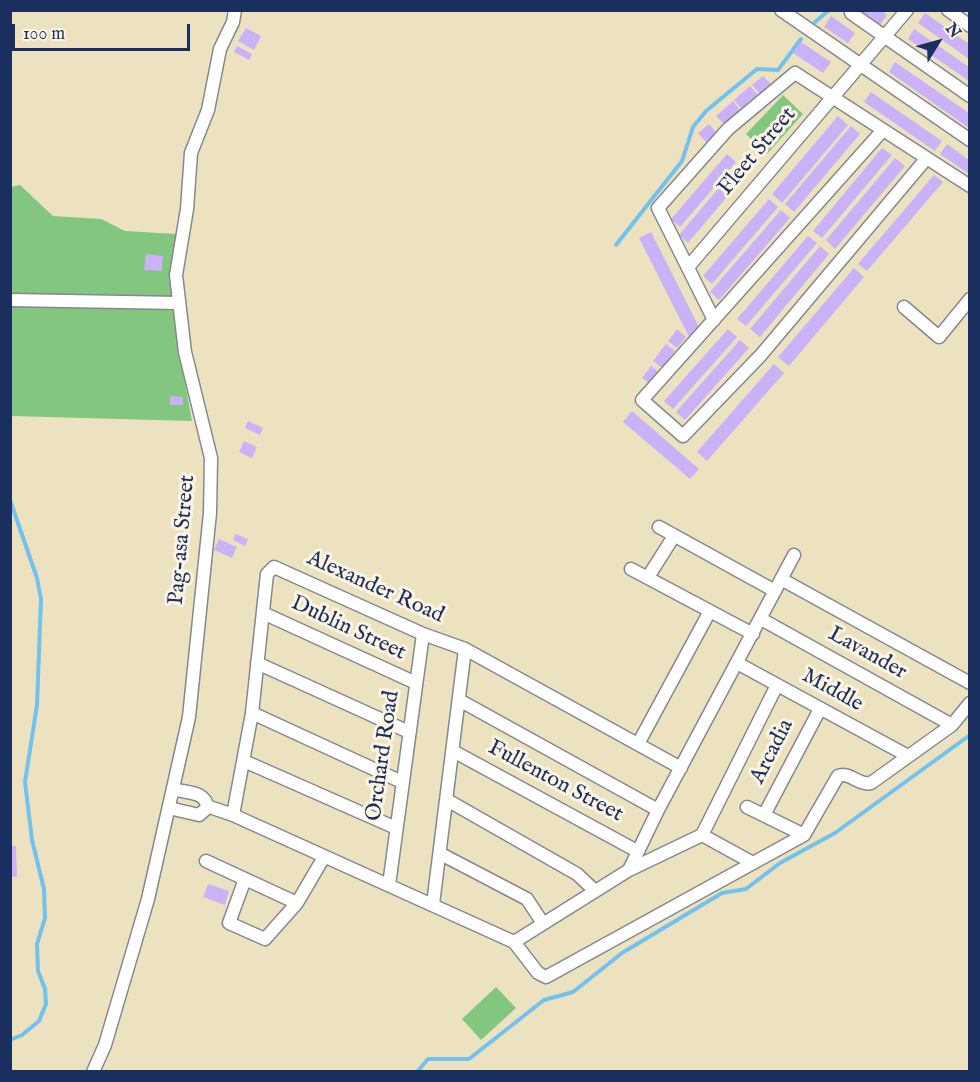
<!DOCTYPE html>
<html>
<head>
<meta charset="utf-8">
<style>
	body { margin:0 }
	#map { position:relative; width:980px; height:1082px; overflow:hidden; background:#ede2c0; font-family:"IM FELL English",serif }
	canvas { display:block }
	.frame { position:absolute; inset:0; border:12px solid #1b2f5e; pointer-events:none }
	.north { position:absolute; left:908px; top:12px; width:60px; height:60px; -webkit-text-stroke:4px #fcf5e5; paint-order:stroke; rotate:53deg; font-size:16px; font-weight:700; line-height:24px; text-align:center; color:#1b2f5e }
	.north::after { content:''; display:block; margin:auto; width:21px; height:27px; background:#1b2f5e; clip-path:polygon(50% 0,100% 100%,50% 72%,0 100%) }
	.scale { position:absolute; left:12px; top:24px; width:178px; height:27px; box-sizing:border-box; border:3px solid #1b2f5e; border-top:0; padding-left:8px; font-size:18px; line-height:21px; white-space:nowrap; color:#1b2f5e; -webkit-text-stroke:4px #fcf5e5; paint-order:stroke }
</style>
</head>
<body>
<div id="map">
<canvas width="980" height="1082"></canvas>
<div class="frame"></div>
<div class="north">N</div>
<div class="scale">100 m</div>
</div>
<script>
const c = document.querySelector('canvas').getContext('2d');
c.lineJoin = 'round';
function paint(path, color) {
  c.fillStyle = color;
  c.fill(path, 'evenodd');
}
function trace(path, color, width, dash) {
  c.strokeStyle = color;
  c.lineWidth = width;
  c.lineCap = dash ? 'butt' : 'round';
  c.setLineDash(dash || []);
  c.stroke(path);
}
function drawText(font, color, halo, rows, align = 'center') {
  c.font = font + ' "IM FELL English",serif';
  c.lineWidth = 6;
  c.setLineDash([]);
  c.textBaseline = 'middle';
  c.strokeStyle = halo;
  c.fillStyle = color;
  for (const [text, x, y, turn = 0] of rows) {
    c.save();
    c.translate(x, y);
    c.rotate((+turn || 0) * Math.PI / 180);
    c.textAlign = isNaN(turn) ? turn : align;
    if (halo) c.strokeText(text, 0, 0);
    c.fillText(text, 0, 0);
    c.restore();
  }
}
paint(new Path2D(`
	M783,95L803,114L767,154L746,134Z
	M20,185L53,216L101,219L125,231L176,234L172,281L178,344L192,421L11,416V187Z
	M496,987L516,1008L481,1040L462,1019Z`), '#83c67f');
trace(new Path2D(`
	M815,22L829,10
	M616,245L682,161L693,127L706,111L757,69L778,70L801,39
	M10,500L37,578L41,599L37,705L25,782L32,840L44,889L45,918L37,944L38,971L45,989L46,1004L39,1021L22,1035L10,1040
	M417,1072L428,1059H469L544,1000L573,992L622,953L722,893L746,889L780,863L835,833L970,735`), '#72c2ed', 4);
paint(new Path2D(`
	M860,10H881L887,15L880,25Z
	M925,13L969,44V59L918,23Z
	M831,16L855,33L848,43L824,27Z
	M246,28L261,36L254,50L238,41Z
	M914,29L969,67V81L908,39Z
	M801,42L831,62L823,73L793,53Z
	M237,46L252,54L249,60L234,52Z
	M895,62L969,113V128L889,72Z
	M763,76L771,84L760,94L752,85Z
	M750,86L758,95L742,109L734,100Z
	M871,92L942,141L935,151L864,102Z
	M733,101L740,110L724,124L716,116Z
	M838,116L848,125L782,203L772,194Z
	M709,124L717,133L706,142L698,133Z
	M851,126L860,134L794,212L785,204Z
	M947,144L969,160V174L940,154Z
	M882,148L892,155L822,238L813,231Z
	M727,154L736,162L680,227L671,219Z
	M895,158L905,166L835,249L826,240Z
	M739,164L748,172L688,243L679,235Z
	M934,175L943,182L867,271L858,264Z
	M769,199L778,207L712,284L703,276Z
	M781,210L790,218L719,300L710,292Z
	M651,232L701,331L689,337L639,238Z
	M808,236L817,243L746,326L737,319Z
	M820,246L829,254L760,337L750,329Z
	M146,254L163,256L162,271L144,270Z
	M854,268L864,277L789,366L778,357Z
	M677,329L686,337L677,348L668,341Z
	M728,329L737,337L673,409L664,401Z
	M740,340L749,348L685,420L676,412Z
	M666,344L675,351L662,368L653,361Z
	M774,364L784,373L707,461L697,452Z
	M651,366L660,373L652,385L642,378Z
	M170,396L183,397V405H170Z
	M632,411L699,469L690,479L623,422Z
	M248,421L263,428L260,435L245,428Z
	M244,441L257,447L252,458L239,452Z
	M236,534L248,539L245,546L233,540Z
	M219,539L237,547L232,558L214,550Z
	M10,846H16L17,877H10Z
	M208,884L229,891L225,905L203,897Z`), '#cab1f8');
const minor = new Path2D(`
	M781,10L970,140
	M948,10L970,26
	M851,13L970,96
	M883,130L642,400L683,436L761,355L926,159
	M689,266L907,10
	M10,300L179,303
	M904,307L939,337L970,299
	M714,320L658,208L728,129L795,73L970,186
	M659,527L775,591
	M631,569L753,634
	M648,577L674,536
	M781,579L970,683
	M263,613L416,683
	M761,619L952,725
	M257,663L409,732
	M737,663L908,756
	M459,700L658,810
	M252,713L402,782
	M638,744L710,611
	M453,751L637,851
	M244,761L396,828
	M447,800L577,874L594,890
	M207,806L233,815L514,942L538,973L546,977L804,835L838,776C849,771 859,786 871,783L952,725L970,703
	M747,807L804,835
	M169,808L199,815L207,808C207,791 186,793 173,789
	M233,815L252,713L267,574L274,567L423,634L465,649L681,768
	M764,815L820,709
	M702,835L753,863
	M441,854L527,899L542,922
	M206,861L297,903
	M629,870L658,810L794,555
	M245,879L229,923L265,939L297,903L324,857
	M389,885L423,634
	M433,904L465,649
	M514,942L629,870L702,835L777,685
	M93,1072L105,1045L148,899L189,717L210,513L211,458L185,352L176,275L187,209L191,153L208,110L220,49L233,22L235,10`);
trace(minor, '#84888f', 15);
trace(minor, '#fff', 12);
drawText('22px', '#1b2f5e', '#fcf5e5', [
	["Fleet Street",758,152,-50],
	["Pag-asa Street",183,540,-85],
	["Alexander Road",375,588,24],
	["Dublin Street",348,629,25],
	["Lavander",867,654,29],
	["Middle",832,691,29],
	["Arcadia",773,752,-63],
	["Orchard Road",384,756,-82],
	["Fullenton Street",555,782,28]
]);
</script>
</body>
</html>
